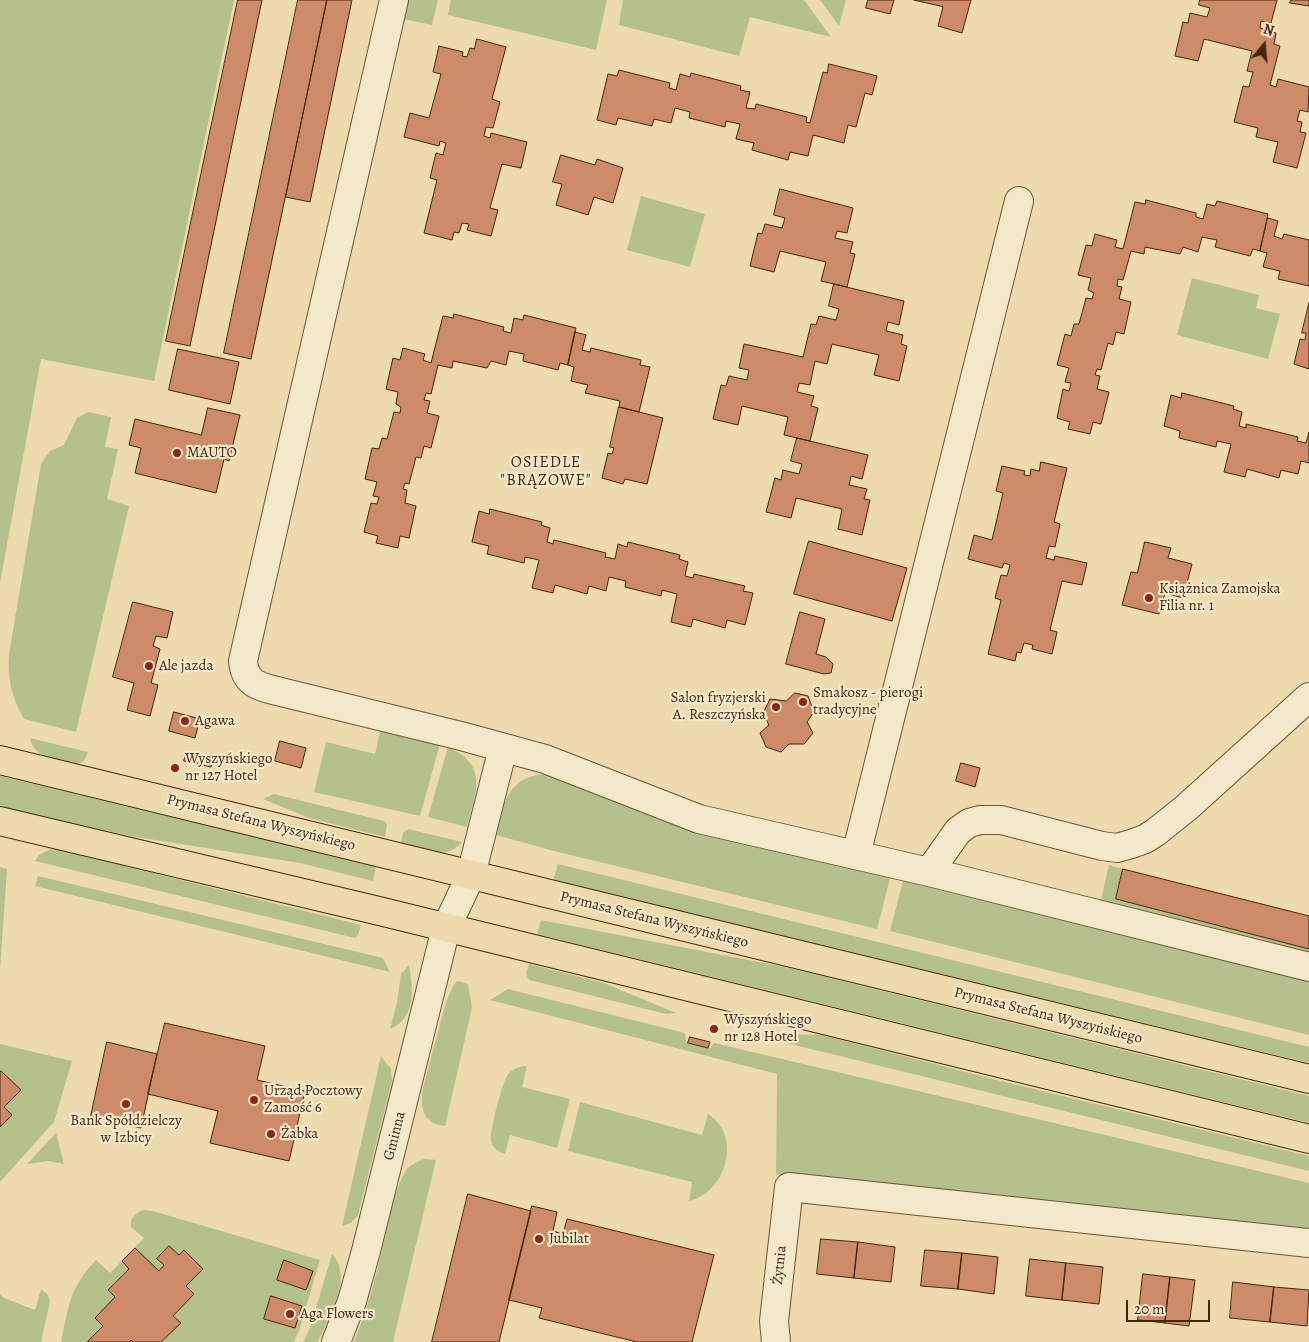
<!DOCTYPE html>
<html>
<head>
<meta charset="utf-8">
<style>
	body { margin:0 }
	#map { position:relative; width:1309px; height:1342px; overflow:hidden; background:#eddbae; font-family:Alegreya,serif }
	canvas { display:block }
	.north { position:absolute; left:1239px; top:20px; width:50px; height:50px; -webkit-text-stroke:4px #f3e8ca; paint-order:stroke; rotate:17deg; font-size:14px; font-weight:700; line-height:20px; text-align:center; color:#432710 }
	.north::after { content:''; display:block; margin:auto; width:18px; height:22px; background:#432710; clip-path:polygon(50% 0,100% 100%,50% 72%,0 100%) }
	.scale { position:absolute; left:1126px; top:1300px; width:84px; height:22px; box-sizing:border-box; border:2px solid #432710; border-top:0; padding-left:6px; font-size:15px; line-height:18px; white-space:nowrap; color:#432710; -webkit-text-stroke:4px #f3e8ca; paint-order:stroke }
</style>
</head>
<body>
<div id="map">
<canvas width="1309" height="1342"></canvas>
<div class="north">N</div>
<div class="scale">20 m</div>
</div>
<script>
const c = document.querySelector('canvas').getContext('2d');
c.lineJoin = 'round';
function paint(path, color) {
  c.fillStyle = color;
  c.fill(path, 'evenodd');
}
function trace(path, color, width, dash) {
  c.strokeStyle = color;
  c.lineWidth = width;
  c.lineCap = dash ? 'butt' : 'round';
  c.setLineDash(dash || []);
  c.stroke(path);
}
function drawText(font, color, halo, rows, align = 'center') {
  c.font = font + ' Alegreya,serif';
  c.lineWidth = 4.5;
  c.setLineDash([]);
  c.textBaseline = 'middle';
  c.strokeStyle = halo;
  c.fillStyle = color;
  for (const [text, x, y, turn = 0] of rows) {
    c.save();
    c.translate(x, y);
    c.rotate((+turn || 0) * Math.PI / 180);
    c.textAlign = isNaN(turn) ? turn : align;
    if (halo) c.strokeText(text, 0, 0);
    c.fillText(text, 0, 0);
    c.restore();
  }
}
paint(new Path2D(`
	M0,0H234L154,381L41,359L0,583Z
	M407,0H438L432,25L403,19Z
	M451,0H607L596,50L448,15Z
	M623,0H804L831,37L750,17L739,56L619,25Z
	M820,0H846L839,26Z
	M641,196L705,214L690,267L627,250Z
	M1192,278L1259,295L1256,308L1280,314L1268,359L1177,335Z
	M88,412L111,417L105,447L118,449L107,499L129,506L76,732L24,719C12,698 7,679 9,654L41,464L50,451L64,445L77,418Z
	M381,728L440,744L420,816L314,792L326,742L375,754Z
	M30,738L88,752C85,760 83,764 74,763C57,760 34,759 30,738Z
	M448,747C489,765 476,792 467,827L428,817Z
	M544,774L707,834L890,878L877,929L554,851L496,835C504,804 506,778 544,774Z
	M0,776L376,866L373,881L300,863L130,836L0,807Z
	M274,794L384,821L387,824L385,837L309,818L263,799Z
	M408,829L462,842C445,862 423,849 401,843L403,833Z
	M50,849L61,850L361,925L358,935L355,938L35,861L39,855Z
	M558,864L1309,1047V1063L553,881Z
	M1109,865L1123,869L1116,899L1309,949V956L1100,904Z
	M0,867L7,869L0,970Z
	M38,876L383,958L390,972L35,886Z
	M903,881L1309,980V1035L890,931Z
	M541,920L785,967L1309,1096V1123L537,934Z
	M529,964L604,983L676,1013L666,1014L529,980L526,974Z
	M409,965C413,989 417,1018 390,1029L397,1002L401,974Z
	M457,981L468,984L472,1008L445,1126C424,1124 421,1110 422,1092L446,1002L453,986Z
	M508,989L685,1033L686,1042L688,1043L710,1048L714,1043L1309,1183V1234L776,1174L777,1074L490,1000Z
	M761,1034L822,1035L993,1079L1309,1156V1171L766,1038Z
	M0,1044L72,1061L54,1122L0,1182Z
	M381,1056L391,1069L392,1081L358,1215L351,1223L342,1226Z
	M523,1066H527L522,1087L570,1099L557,1148L510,1135L505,1154C498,1152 493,1148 491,1141C489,1133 502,1084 507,1076C511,1070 516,1068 523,1066Z
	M580,1102L702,1135L708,1114C743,1136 726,1193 689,1201L692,1182L568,1151Z
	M56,1133L64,1164L48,1161L29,1164L28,1163Z
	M424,1159L436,1160L393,1342H354C366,1312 375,1281 382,1250C388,1227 393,1192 405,1172C409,1165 417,1162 424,1159Z
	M143,1210L153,1211L320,1260L299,1331L294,1342H61C69,1306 69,1288 96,1260L110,1273L144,1238L131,1227C130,1218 135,1214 143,1210Z
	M332,1254C354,1276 329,1318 318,1342H303L310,1328Z
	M41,1289L48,1295L50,1302L41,1342H0V1294L4,1298L35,1310Z`), '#b5c18c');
const building = new Path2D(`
	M238,0H262L190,346L166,341Z
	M298,0H327L251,359L224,353Z
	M327,0H352L310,202L286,197Z
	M868,0H894L890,14L866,8Z
	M914,0H971L962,33L938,26L943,7Z
	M1200,0H1277L1271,23L1261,21L1260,28L1276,33L1274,44L1280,46L1270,85L1276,87L1278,79L1309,87L1308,112L1300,110L1297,121L1302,122L1300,132L1306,133L1297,168L1273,162L1278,142L1256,137L1258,128L1234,122L1243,86L1249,87L1253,72L1247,71L1252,51L1204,39L1198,61L1175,56L1183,22L1188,23L1190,13L1207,17L1210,8L1199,5Z
	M1291,0H1309V6L1290,3Z
	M477,39L506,47L492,99L500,102L493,128L486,127L484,136L490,138L491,133L527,142L521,168L502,164L490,208L498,210L491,236L467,230L469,224L462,223L459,233L454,232L452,240L424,233L437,180L430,178L436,153L443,155L446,143L440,141L439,146L404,137L410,113L429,118L441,74L433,72L439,46L463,52L462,56L467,57L470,48L474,49Z
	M829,64L877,76L872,95L865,93L856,127L848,125L844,143L813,135L808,156L790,152L788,160L752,150L754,143L736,139L740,124L726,121L725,127L689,118L690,112L675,108L671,123L654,119L652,126L618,118L616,125L597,120L608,74L617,76L619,70L670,83L669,88L676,90L680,74L690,77L691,73L741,86L740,90L750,92L746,108L755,109L756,104L807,117L806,122L810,123L823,72L827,73Z
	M561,155L595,165L597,159L623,168L613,203L594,197L588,215L556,205L562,184L553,182Z
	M780,189L853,208L847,233L837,231L835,238L853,242L850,253L855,254L847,287L821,281L826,262L780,251L774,272L750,266L758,233L762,234L765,224L782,228L785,218L774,215Z
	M1146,200L1196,213V217L1203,219L1207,204L1215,206L1217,201L1268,214L1260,251L1253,249L1250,256L1215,247L1217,240L1202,237L1198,252L1183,247L1180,254L1145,247L1144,254L1131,251L1123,280L1118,279L1117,286L1122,287L1119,299L1131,302L1124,334L1116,332L1113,345L1108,343L1101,370L1097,369L1095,375L1100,376L1097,389L1109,392L1101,424L1093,422L1090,434L1068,429L1070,422L1057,418L1063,389L1069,391L1071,383L1065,382L1069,368L1057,365L1065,334L1071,336L1074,324H1079L1086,298L1092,299L1094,293L1088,290L1091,278L1078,275L1086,245L1092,246L1095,234L1117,240L1115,247L1123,249L1135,202L1145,204Z
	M1268,218L1278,221L1274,236L1282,239L1284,234L1309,240V286L1278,279L1280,271L1263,267L1267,253L1260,251Z
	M834,284L904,301L899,325L888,322L886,331L903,335L901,344L907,346L899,381L874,375L879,355L832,344L827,364L815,361L810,385L799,383L797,392L814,396L811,406L818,408L810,441L784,435L788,417L742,406L738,425L713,419L721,385L726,386L729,376L747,380L749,370L739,368L744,344L803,357L811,324L816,325L819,316L836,320L839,309L829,306Z
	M1309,303V369L1294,364L1300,339L1305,340L1306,333H1302Z
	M454,314L504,327L503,331L511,333L514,318L523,320L524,315L576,328L568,365L560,363L558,370L523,361L524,354L509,351L506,365L491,361L487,368L453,361L452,368L438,365L431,394L426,393L424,400L430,401L427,413L439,416L431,448L424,446L421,458L416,457L409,484L405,483L403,489L407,490L405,503L416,506L409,538L400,536L398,548L376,543L378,536L364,532L371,503L377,504L379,497L373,496L377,482L365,479L372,448L379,449L382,438L387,439L394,412L400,413L401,407L396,404L398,392L386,389L393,358L400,360L403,348L425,354L423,360L431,363L443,316L453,318Z
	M575,332L586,335L582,350L590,352L591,348L641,360L640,365L650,367L639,412L619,407L620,401L585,393L588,385L571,381L574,367L568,365Z
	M178,349L239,362L230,404L169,390Z
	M1182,393L1234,406L1233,409L1242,412L1239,426L1246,428V424L1298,437L1297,441L1306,443L1309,432V463L1301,461L1298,474L1281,470L1279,478L1247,469L1245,477L1224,472L1231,444L1217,441L1216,447L1179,438L1180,431L1164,426L1171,395L1181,398Z
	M619,407L663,418L647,484L625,479L623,484L602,478L608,453L612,454L614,448L610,447Z
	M208,408L240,415L229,461L224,459L216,493L135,473L141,448L129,445L135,419L201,435Z
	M797,438L868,455L862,479L851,476L849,485L867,489L864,499L870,500L862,535L838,529L842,509L796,498L791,518L766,512L775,478L781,480L783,470L799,474L802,464L791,461Z
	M1041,462L1067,468L1054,522L1060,524L1055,547L1049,546L1046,558L1054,560L1055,556L1087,563L1082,585L1062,581L1050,630L1057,632L1052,654L1032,649L1033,645L1024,643L1021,653L1017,652L1015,661L988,654L1001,600L995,598L1001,575L1007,576L1010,565L1004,563L1002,568L968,559L974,535L992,540L1003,493L996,491L1002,466L1025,471L1024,475L1030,476L1031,469L1039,471Z
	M490,509L542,522L541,525L550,528L547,542L553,544L554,540L606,553L605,557L615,559L618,544L627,547L628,542L680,555L679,559L688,562L685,576L693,578L694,574L745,586L743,591L753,593L745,625L727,620L725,628L693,619L691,627L671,622L677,594L662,590L661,596L625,587L626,581L609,577L606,591L589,586L587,594L555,585L553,593L532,588L539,560L525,557L524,563L487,554L489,546L472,542L479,511L489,514Z
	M809,541L907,568L892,621L794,594Z
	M1145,542L1171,548L1168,558L1192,564L1183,598L1165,593L1159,614L1122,605L1131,572L1137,573Z
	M133,602L173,612L167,638L156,636L153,646L160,649L151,683L158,685L150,716L127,710L134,683L113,677Z
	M800,612L825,619L816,654L826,657L833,664L831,673L824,674L786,664Z
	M795,693L808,696L814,712L807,722L813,733L804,744H789L781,752L766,747L760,733L769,725L763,713L770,699L786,701Z
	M174,712L200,719L195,738L169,731Z
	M280,741L306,748L301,768L275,761Z
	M186,755L212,762L211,767L184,761Z
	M961,763L980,768L975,787L956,781Z
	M1123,869L1309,916V949L1116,899Z
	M165,1023L265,1046L257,1080L305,1091L289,1161L210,1143L218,1111L148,1094Z
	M690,1037L710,1042L708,1048L688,1043Z
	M107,1042L157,1054L141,1128L91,1116Z
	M1,1071L21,1090L4,1107L12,1115L0,1127V1073Z
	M468,1194L531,1211L499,1342H432Z
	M532,1206L557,1212L553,1231L563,1234L567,1219L714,1255L692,1342H637L539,1318L542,1308L509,1300Z
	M821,1239L858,1242L854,1278L817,1274Z
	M858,1242L895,1247L891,1282L854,1278Z
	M169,1246L179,1255L184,1250L203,1269L186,1286L194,1294L173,1316L181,1323L161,1342H133L131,1340L130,1342H87L103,1326L95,1318L115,1297L108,1290L129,1269L122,1261L135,1248L159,1271L164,1265L157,1259Z
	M925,1250L962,1253L958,1289L921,1286Z
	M962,1253L998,1257L994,1294L958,1289Z
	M1030,1259L1066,1263L1062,1300L1026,1296Z
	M284,1260L313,1271L306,1290L277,1280Z
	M1066,1263L1103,1267L1099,1304L1062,1300Z
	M1143,1274L1170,1277L1165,1323L1138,1320Z
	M1170,1277L1195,1280L1189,1326L1165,1323Z
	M1233,1282L1274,1287L1270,1322L1230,1318Z
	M1274,1287L1309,1290L1307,1326L1270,1322Z
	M271,1296L302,1306L295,1328L264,1319Z`);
paint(building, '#cd8b67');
trace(building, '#432710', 1);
const minor = new Path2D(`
	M394,0L243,661C245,685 261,687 281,692L461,736L545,759L699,819L929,872L1309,967
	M856,855L1019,201
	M929,872L958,831L969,823L980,820H1001L1102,846L1117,848L1131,844L1145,839L1156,832L1186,808L1309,697
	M336,1342L352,1301L366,1251L446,928L471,875L503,748
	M776,1342L774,1321L789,1187L1309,1243`);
const major = new Path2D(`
	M0,760L1309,1079
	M0,821L375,910L1309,1139`);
trace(minor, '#6e5438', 30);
trace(major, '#432710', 30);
trace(minor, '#f3e8ca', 28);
trace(major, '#eddbae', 28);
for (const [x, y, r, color] of [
	[177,453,5,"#8f2418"],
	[1149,598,5,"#8f2418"],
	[149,666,5,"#8f2418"],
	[803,702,5,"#8f2418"],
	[776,707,5,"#8f2418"],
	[185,721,5,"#8f2418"],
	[175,768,5,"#8f2418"],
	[714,1029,5,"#8f2418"],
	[254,1100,5,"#8f2418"],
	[126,1104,5,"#8f2418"],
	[271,1134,5,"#8f2418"],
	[539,1239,5,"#8f2418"],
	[290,1314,5,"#8f2418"]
]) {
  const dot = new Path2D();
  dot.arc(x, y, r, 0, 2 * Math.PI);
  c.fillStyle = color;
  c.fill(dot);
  trace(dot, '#f3e8ca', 2);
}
drawText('15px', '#432710', '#f3e8ca', [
	["MAUTO",187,453],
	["Książnica Zamojska",1159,589],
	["Filia nr. 1",1159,606],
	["Ale jazda",159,666],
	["Smakosz - pierogi",813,693],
	["tradycyjne",813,710],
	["Salon fryzjerski",766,698,"right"],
	["A. Reszczyńska",766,715,"right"],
	["Agawa",195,721],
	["Wyszyńskiego",185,759],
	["nr 127 Hotel",185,776],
	["Wyszyńskiego",724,1020],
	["nr 128 Hotel",724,1037],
	["Urząd Pocztowy",264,1091],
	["Zamość 6",264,1108],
	["Bank Spółdzielczy",126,1121,"center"],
	["w Izbicy",126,1138,"center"],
	["Żabka",281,1134],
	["Jubilat",549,1239],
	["Aga Flowers",300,1314]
], 'left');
drawText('15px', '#432710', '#f3e8ca', [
	["Prymasa Stefana Wyszyńskiego",261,823,14],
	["Prymasa Stefana Wyszyńskiego",654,920,14],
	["Prymasa Stefana Wyszyńskiego",1048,1016,14],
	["Gminna",395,1136,-76],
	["Żytnia",780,1265,-84]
]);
c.letterSpacing = '1px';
drawText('16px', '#432710', '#f3e8ca', [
	["OSIEDLE",546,463],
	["\"BRĄZOWE\"",546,481]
]);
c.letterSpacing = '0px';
</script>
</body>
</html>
